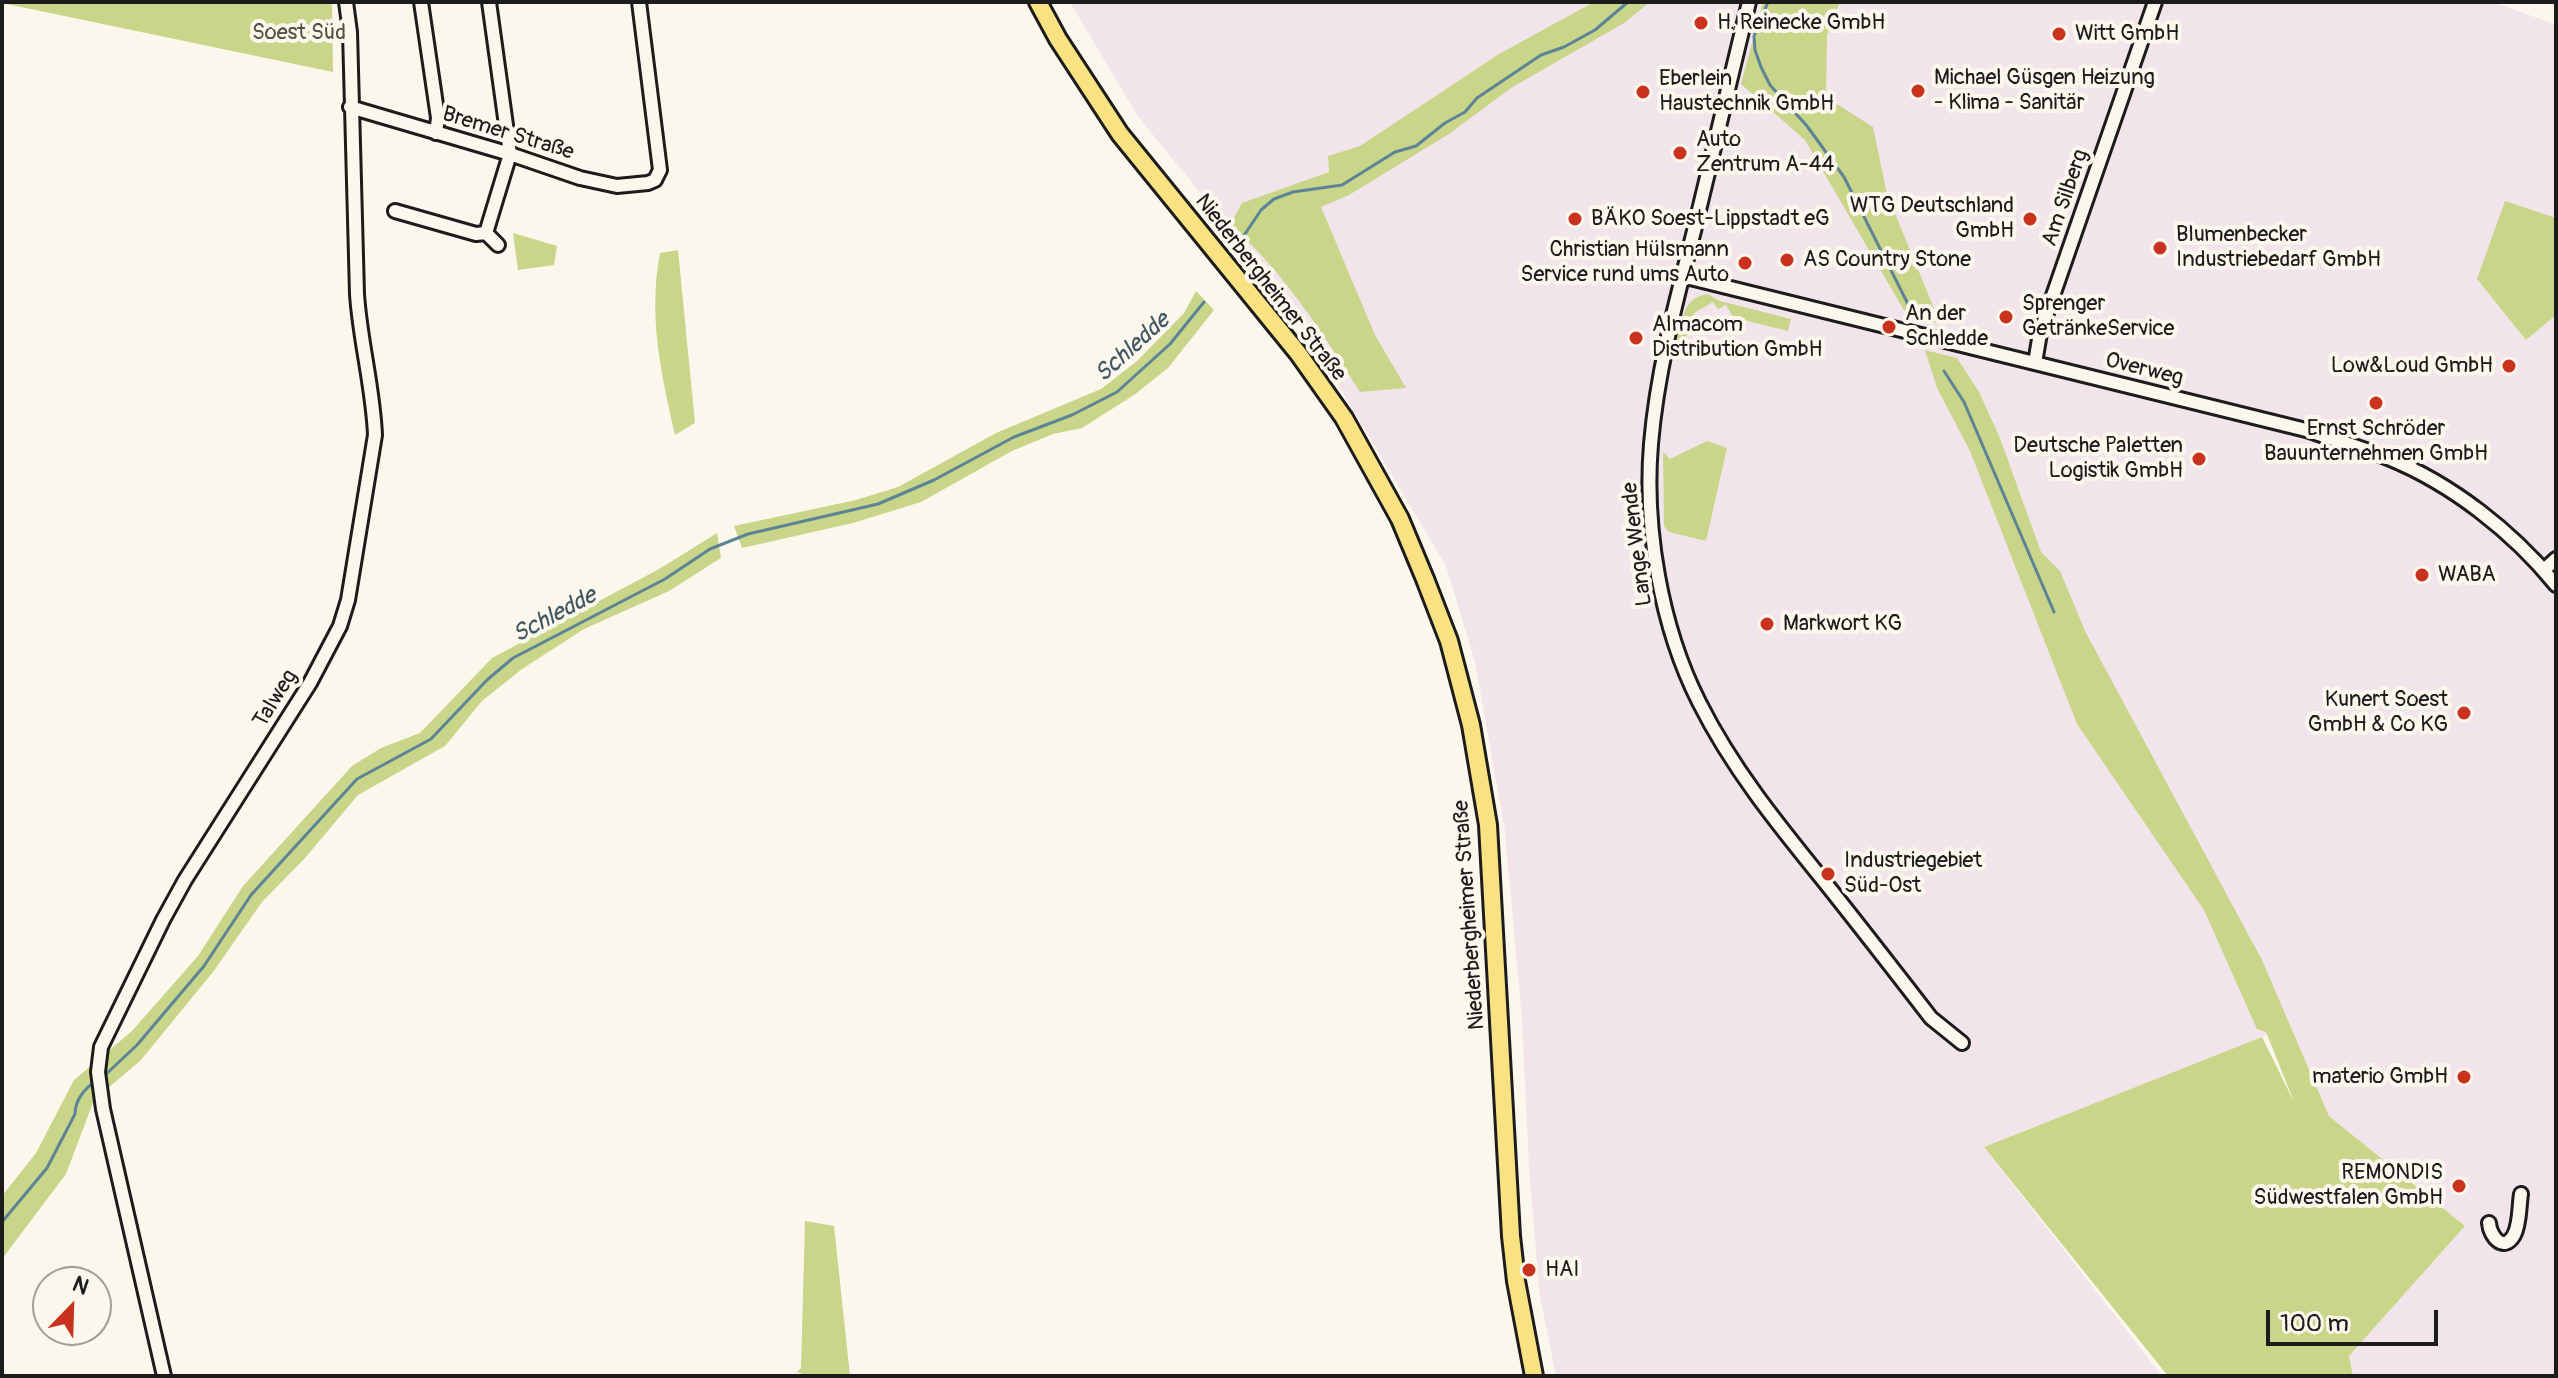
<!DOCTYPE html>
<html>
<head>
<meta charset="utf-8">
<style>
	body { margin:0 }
	#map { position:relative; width:2558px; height:1378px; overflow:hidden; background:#fbf7ec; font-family:Pangolin,sans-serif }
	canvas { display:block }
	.frame { position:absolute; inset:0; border:4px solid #1c1c1c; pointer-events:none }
	.north { position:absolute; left:32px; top:1266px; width:80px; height:80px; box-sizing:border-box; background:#fbf7ec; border:2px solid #a29f99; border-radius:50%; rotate:23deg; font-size:22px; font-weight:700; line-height:32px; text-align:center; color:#1c1c1c }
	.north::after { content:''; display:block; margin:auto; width:28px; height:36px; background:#c8321e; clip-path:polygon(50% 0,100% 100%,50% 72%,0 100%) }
	.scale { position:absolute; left:2266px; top:1310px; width:172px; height:36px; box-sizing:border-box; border:4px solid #1c1c1c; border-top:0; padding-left:10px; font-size:24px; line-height:28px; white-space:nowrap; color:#1c1c1c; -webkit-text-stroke:6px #fbf7ec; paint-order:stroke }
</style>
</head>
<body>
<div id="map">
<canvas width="2558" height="1378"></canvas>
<div class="frame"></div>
<div class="north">N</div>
<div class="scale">100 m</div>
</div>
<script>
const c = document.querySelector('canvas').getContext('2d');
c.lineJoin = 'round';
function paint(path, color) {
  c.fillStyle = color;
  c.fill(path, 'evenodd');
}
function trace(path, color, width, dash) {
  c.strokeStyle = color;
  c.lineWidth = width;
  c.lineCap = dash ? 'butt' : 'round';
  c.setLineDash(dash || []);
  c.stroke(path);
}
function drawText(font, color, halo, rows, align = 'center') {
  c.font = font + ' Pangolin,sans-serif';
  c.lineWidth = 8;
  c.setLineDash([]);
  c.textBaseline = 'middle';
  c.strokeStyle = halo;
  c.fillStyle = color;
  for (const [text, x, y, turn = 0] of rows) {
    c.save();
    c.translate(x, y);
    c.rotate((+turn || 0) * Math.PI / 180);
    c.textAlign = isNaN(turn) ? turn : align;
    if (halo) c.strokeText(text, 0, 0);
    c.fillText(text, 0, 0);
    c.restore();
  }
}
paint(new Path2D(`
	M1070,2H2493L2554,24L2556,19V1376H2353L2349,1356L2465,1226L2329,1116L2290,1026L1984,1147L2162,1376H1556L1540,1297L1529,1168L1522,1020L1505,832L1475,662L1446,566L1288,301L1137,115Z`), '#f1e5eb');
paint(new Path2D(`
	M332,2L333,72L2,3V2Z
	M1594,2H1650L1624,23L1511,88L1449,134L1349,195L1321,207L1375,335L1406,388L1360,392C1324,335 1282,269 1230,225L1242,203L1329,172L1328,156L1360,146L1499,54Z
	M1763,2H1840L1827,35L1826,97L1873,127L1887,194L1940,323L1909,319L1805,140L1741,84Z
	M2505,201L2556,218V315L2526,340L2477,279Z
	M513,233L557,246L554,265L518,270Z
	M678,250L695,423L675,435C661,373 648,316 660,253Z
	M1196,291L1214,310L1168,368L1134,395L1082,428L1053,434L1012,451L921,502L853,523L742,548L734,526L856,500L898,487L996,433L1101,389L1137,361L1184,313Z
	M1708,294L1720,301L1791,319L1788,331L1743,320L1740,328L1726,305L1718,309L1713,302L1694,313L1698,322L1691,321L1683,350L1677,341C1682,320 1683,297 1708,294Z
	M1925,350L1957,358L1979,392L2000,438L2041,552L2060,571L2085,631L2262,960L2329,1116L2465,1226L2349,1356L2353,1376H2168L1984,1147L2262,1037L2295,1104L2266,1032L2257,1029L2204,910L2077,724L1970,451L1937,388Z
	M1707,441L1727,448L1706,541L1669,532L1664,526L1663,452L1670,459Z
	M717,533L721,558L669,591L584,629L522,669L482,701L445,746L358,795L305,858L262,902L213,972L141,1060L94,1100L66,1174L2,1259V1196L36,1153L74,1080L132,1031L198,956L243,886L352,766L381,748L420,733L492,658L661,568Z
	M805,1221L834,1226L850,1376H809L797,1372L801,1368Z`), '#c9d589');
trace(new Path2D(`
	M1768,2L1754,36L1755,50L1761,67L1770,85L1807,126L1844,177L1910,308
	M1243,237L1261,210L1274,199L1293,192L1342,185L1395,152L1416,146L1445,123L1465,112L1477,98L1541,55L1564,47L1595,30L1628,2
	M1944,371L1964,402L2054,612
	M103,1077L137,1045L204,966L251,895L357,779L431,739L487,680L513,658L665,579L710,549L748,534L878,504L934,480L1014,437L1072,415L1117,392L1170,344L1204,302
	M2,1222L47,1168L75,1114C75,1100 85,1088 96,1081`), '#5c8396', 3);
const minor = new Path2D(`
	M421,2L438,118L436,133
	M1749,2C1731,78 1712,155 1694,231C1676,301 1657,372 1651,444C1644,528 1661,627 1699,702C1733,770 1780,827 1827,885C1862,929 1897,974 1931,1018L1962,1043
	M350,107L510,154L580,178L617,186L648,183L655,180L660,170L639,2
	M395,211L476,234L486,233L498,245
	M486,233L510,154L489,2
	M1682,276L2306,430C2333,439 2362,448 2388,458C2452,484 2513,532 2556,585
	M2035,363L2040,333L2155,2
	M2544,570L2556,559
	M2489,1223C2490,1237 2504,1253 2514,1235C2520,1224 2519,1206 2521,1194
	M164,1376L103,1109L98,1072L101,1047L163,920L185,880L310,683L340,626L348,600L375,435C373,387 360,341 357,294L350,32L346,2`);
const major = new Path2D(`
	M1038,2L1058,39L1120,134L1298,353L1344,418L1400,519L1425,579L1449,641L1471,725L1488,825L1511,1236L1516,1281L1534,1376`);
trace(minor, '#1c1c1c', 18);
trace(major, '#1c1c1c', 22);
trace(minor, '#fbf7ec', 12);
trace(major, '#f8e281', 16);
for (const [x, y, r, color] of [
	[1701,23,8,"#c8321e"],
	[2059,34,8,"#c8321e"],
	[1918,91,8,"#c8321e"],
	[1643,92,8,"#c8321e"],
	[1680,153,8,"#c8321e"],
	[1575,219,8,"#c8321e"],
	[2030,219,8,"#c8321e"],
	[2160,248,8,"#c8321e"],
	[1787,260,8,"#c8321e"],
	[1745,263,8,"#c8321e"],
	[2006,317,8,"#c8321e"],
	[1889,327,8,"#c8321e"],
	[1636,338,8,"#c8321e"],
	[2509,366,8,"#c8321e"],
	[2376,403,8,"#c8321e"],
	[2199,459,8,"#c8321e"],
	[2422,575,8,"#c8321e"],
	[1767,624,8,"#c8321e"],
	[2464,713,8,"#c8321e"],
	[1828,874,8,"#c8321e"],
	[2464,1077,8,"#c8321e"],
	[2459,1186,8,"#c8321e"],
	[1529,1270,8,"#c8321e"]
]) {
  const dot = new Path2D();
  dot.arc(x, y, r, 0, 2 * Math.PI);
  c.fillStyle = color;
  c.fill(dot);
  trace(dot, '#fbf7ec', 3);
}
drawText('22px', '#1c1c1c', '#fbf7ec', [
	["H. Reinecke GmbH",1717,23],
	["Witt GmbH",2075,34],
	["Michael Güsgen Heizung",1934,78],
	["- Klima - Sanitär",1934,103],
	["Eberlein",1659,79],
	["Haustechnik GmbH",1659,104],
	["Auto",1696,140],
	["Zentrum A-44",1696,165],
	["WTG Deutschland",2014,206,"right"],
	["GmbH",2014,231,"right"],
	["BÄKO Soest-Lippstadt eG",1591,219],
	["Blumenbecker",2176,235],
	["Industriebedarf GmbH",2176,260],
	["Christian Hülsmann",1729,250,"right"],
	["Service rund ums Auto",1729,275,"right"],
	["AS Country Stone",1803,260],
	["Sprenger",2022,304],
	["GetränkeService",2022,329],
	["An der",1905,314],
	["Schledde",1905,339],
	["Almacom",1652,325],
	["Distribution GmbH",1652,350],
	["Low&Loud GmbH",2493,366,"right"],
	["Ernst Schröder",2376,429,"center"],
	["Bauunternehmen GmbH",2376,454,"center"],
	["Deutsche Paletten",2183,446,"right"],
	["Logistik GmbH",2183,471,"right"],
	["WABA",2438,575],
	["Markwort KG",1783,624],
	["Kunert Soest",2448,700,"right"],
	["GmbH & Co KG",2448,725,"right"],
	["Industriegebiet",1844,861],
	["Süd-Ost",1844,886],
	["materio GmbH",2448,1077,"right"],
	["REMONDIS",2443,1173,"right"],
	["Südwestfalen GmbH",2443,1198,"right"],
	["HAI",1545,1270]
], 'left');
drawText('22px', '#50543d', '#fbf7ec', [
	["Soest Süd",299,33]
]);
drawText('22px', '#1c1c1c', '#fbf7ec', [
	["Bremer Straße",508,134,17],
	["Am Silberg",2066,198,-71],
	["Niederbergheimer Straße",1270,288,52],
	["Overweg",2144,370,14],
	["Lange Wende",1638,544,-97],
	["Talweg",276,699,-58],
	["Niederbergheimer Straße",1470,915,-94]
]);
drawText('italic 24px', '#415863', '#fbf7ec', [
	["Schledde",1133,348,-42],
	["Schledde",555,616,-28]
]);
</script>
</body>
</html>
